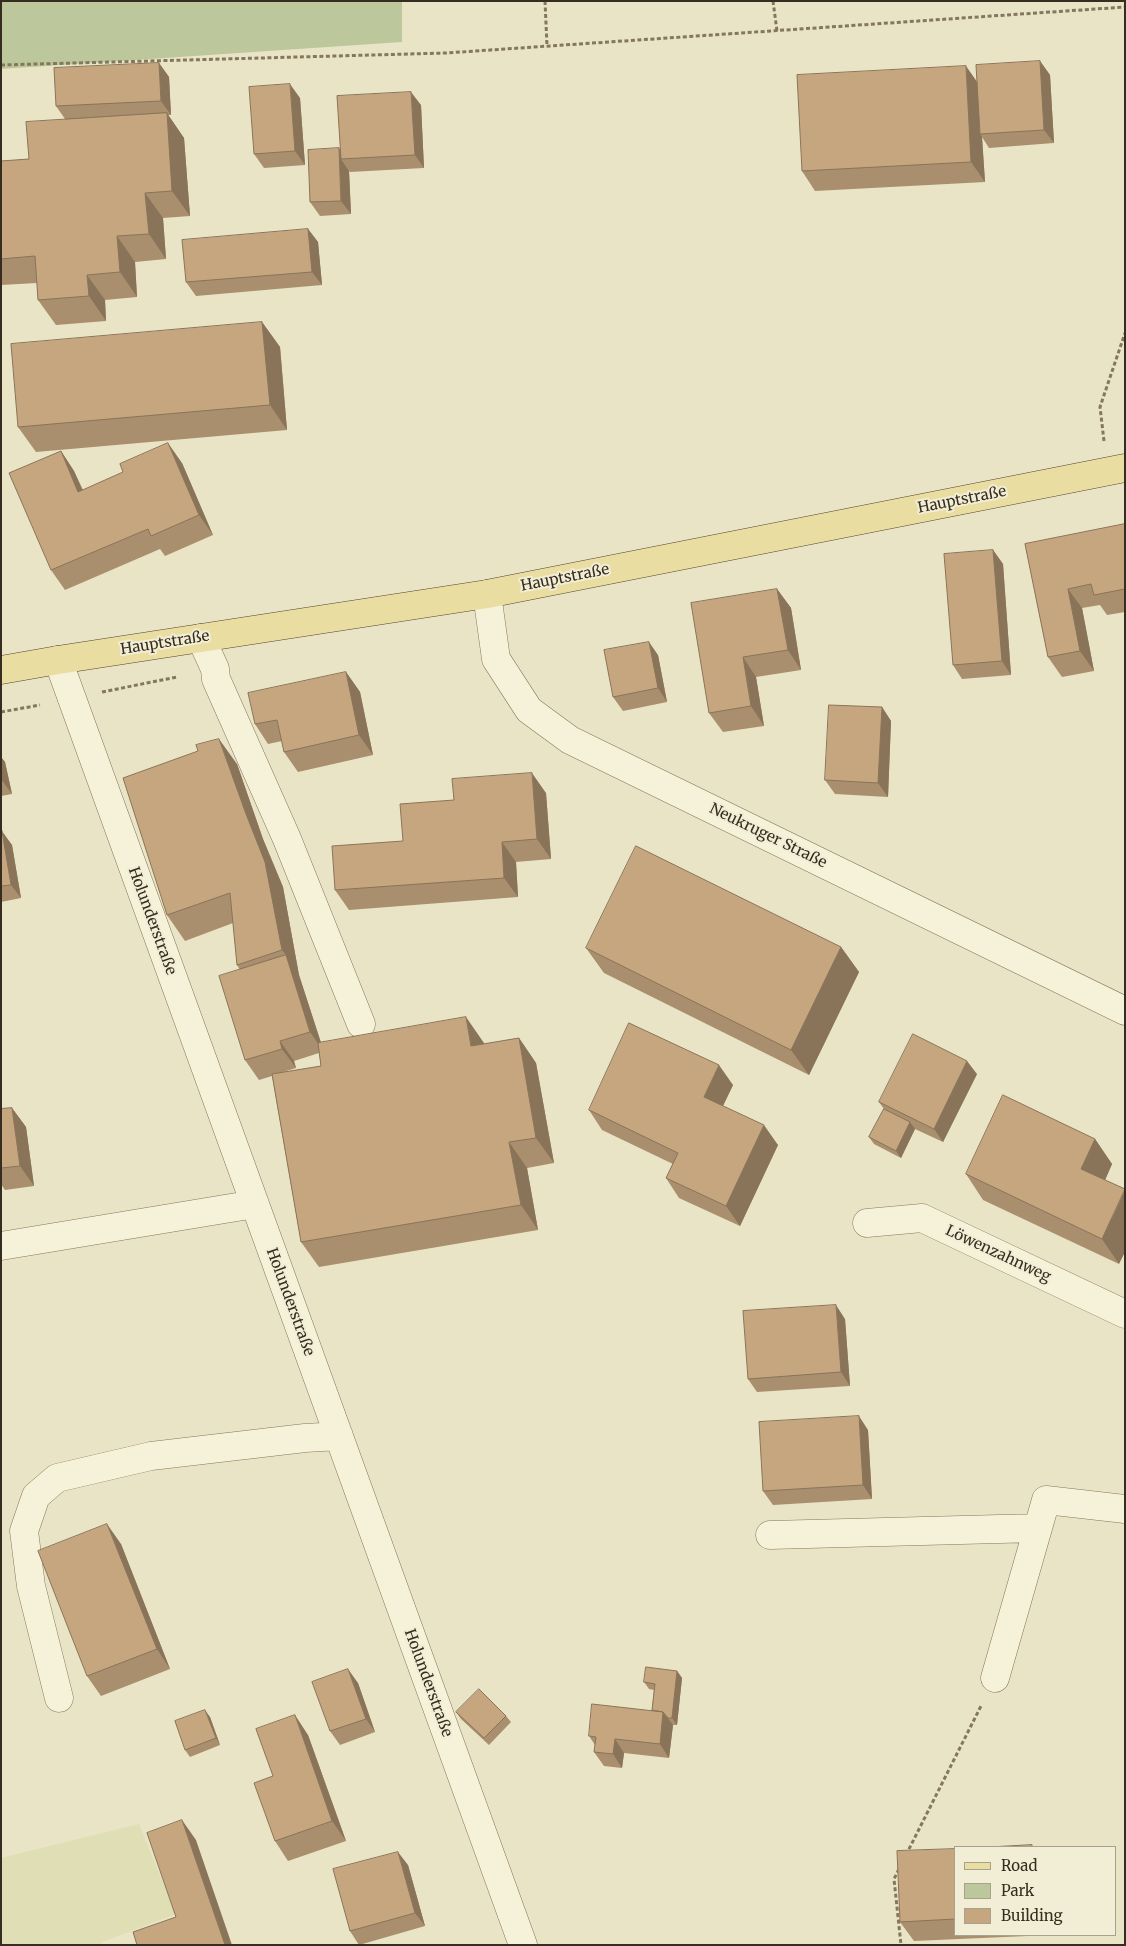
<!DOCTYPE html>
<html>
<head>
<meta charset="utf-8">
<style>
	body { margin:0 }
	#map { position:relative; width:1126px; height:1946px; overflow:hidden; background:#eae4c6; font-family:Merriweather,serif }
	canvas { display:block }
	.frame { position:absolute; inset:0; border:2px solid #362d20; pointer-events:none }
	.legend { position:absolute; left:954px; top:1846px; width:162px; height:90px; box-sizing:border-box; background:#f2eed5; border:1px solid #a7a18d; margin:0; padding:6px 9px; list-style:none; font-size:15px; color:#362d20 }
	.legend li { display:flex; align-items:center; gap:10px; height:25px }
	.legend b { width:25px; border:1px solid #a7a18d }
</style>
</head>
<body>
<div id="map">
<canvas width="1126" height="1946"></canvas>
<div class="frame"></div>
<ul class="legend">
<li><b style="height:6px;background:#eadda2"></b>Road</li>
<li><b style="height:14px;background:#bcc79b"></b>Park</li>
<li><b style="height:14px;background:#c5a67f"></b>Building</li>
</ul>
</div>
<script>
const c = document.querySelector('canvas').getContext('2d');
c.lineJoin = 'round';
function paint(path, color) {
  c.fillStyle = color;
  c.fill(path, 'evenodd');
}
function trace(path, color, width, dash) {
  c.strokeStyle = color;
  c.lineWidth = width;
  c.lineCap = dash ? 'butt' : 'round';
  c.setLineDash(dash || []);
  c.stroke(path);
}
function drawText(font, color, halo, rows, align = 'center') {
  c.font = font + ' Merriweather,serif';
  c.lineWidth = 4;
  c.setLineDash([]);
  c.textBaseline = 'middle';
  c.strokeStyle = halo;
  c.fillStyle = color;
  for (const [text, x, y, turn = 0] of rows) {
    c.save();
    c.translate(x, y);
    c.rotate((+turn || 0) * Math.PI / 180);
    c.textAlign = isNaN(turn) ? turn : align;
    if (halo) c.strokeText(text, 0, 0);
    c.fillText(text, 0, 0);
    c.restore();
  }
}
paint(new Path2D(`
	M139,1824L176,1914L102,1942V1945H1V1858Z`), '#dfdeb4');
paint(new Path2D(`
	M1,1H402V42L1,69Z`), '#bcc79b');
const minor = new Path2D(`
	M487,594L496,659L529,710L570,740L1125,1011
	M201,638L215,669L216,679L287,839L361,1024
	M58,660L523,1945
	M867,1223L922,1218L1125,1314
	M1,1246L255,1204
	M770,1535L1038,1528
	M995,1678L1046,1500L1125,1509
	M59,1698L31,1586L24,1531L36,1496L57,1478L151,1456L305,1438L339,1436`);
const major = new Path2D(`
	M1,670L58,660L487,594L1125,468`);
trace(minor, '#84775d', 29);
trace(major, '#524531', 29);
trace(new Path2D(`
	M545,1L547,46
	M773,1L777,31
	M1,65L446,53L1125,7
	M1104,441L1100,407L1125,333
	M102,692L177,677
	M1,712L40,705
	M906,1855L981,1706
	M899,1869L894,1879L901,1945`), '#84775d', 3, [4, 2.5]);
trace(minor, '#f6f1d9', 28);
trace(major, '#eadda2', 28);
paint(new Path2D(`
	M1040,61L1050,75L1054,143L989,148L982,137L985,182L815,191L802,171L977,82Z
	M159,63L169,77L171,115H168L184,138L190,216L163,218L166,259L135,262L137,297L105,300L106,321L56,325L38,300L37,283L1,285V161L29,159L65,119L56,106Z
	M300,98L305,165L264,168L254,154Z
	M421,105L424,168L350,172L349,171L351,214L320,216L310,202L340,150Z
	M308,229L318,242L322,285L196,296L186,282Z
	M262,322L280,347L287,430L36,452L18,427Z
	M61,451L74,471L83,490L182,463L213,535L165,556L160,549L65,590L51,570Z
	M1125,524V612L1107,615L1100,605L1082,608L1094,671L1062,677L1048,657L1025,544Z
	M993,550L1003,564L1011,675L962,679L953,665Z
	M777,589L791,608L801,670L756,677L764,726L723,732L709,713Z
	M658,655L667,702L623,711L613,697Z
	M346,672L360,692L373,755L298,772L284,752L282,741L268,744L255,724Z
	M882,707L891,721L888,797L835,794L825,780Z
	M1,757L5,762L12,794L1,796Z
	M237,764L263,839L283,887L299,975L321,1043H484V1044L519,1038L536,1063L554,1163L527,1168L538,1230L319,1267L301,1242L272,1076L259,1080L245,1060L240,970L237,965L233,923L185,941L167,915ZM319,1053L321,1066L283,1072L296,1068L294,1061Z
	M546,793L551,859L516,862L518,897L349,910L335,890L403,841L454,800Z
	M1,832L12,845L21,898L1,902Z
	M841,947L859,972L809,1075L604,973L586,948Z
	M977,1074L943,1142L915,1129L901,1158L874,1144L869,1137L884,1109L879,1102Z
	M733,1085L723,1106L778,1145L740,1226L679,1198L666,1178L673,1164L602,1130L589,1110Z
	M1,1108V1109L12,1108L26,1127L34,1186L5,1190L1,1184Z
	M1095,1139L1112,1164L1105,1180L1119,1264L983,1200L966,1174Z
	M845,1319L850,1386L757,1392L748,1379Z
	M868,1430L872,1499L773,1505L763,1491Z
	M121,1544L170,1669L101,1696L87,1676Z
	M677,1671L682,1678L677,1725H673L669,1758L624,1753L622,1768L604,1766L594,1752L595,1745L589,1736L652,1710L654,1690L649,1689L644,1682Z
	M358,1683L375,1732L340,1745L330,1731Z
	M456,1712L506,1716L511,1722L489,1745L461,1719Z
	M210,1717L220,1745L190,1757L185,1750Z
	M308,1735L346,1841L288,1861L275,1841L273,1776Z
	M955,1849V1935H1050L914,1941L900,1922Z
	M408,1865L425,1926L359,1945L350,1931Z`), '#a98f6d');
paint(new Path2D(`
	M1040,61L1050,75L1054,143L1044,130Z
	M159,63L169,77L171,115L161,101Z
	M966,66L980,86V134L982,137L985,182L971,162Z
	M290,84L300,98L305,165L295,151Z
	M411,92L421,105L424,168L415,155Z
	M167,113L184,138L190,216L172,191Z
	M339,148L346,158L341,159L349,171L351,214L341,201Z
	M145,193L163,218L166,259L149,234Z
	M308,229L318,242L322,285L312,272Z
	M117,236L135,262L137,297L120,272Z
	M87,275L105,300L106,321L89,296Z
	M262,322L280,347L287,430L270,405Z
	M168,443L182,463L213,535L199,515Z
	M61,451L74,471L92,512L78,492Z
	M993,550L1003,564L1011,675L1002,661Z
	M777,589L791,608L801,670L788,650Z
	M1068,589L1082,608L1094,671L1080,651Z
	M649,642L658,655L667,702L658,688Z
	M743,657L756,677L764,726L751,706Z
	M346,672L360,692L373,755L359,735Z
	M882,707L891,721L888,797L878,783Z
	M219,739L237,764L263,839L283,887L299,975L324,1052L310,1032L286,955L282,950L246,814Z
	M1,757L5,762L12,794L1,779Z
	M532,773L546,793L551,859L537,839Z
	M2,831L12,845L21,898L11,885Z
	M502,842L516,862L518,897L504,878Z
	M841,947L859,972L809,1075L791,1050Z
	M466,1017L484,1043L489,1071L471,1046Z
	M519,1038L536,1063L554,1163L536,1138Z
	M280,1041L294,1061L296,1068L282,1049Z
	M967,1061L977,1074L943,1142L934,1129Z
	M719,1065L733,1085L718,1116L704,1097Z
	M12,1108L26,1127L34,1186L20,1166Z
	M910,1122L915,1129L901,1158L896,1151Z
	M764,1125L778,1145L740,1226L726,1206Z
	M1095,1139L1112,1164L1099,1194L1081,1169Z
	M509,1142L527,1168L538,1230L521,1205Z
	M1125,1190V1252L1119,1264L1102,1239Z
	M836,1305L845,1319L850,1386L841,1372Z
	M859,1416L868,1430L872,1499L863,1485Z
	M107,1524L121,1544L170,1669L157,1649Z
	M348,1669L358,1683L375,1732L366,1719Z
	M677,1671L682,1678L677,1725L672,1718Z
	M205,1710L210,1717L220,1745L216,1738Z
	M663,1712L673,1725L669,1758L660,1744Z
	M295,1715L308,1735L346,1841L332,1821Z
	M615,1739L624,1753L622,1768L613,1754Z
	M182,1820L196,1840L232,1945H225Z
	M398,1852L408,1865L425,1926L415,1913Z`), '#8a7459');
const building = new Path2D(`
	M1040,61L1044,130L980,134L976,65Z
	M159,63L161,101L56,106L54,68Z
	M966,66L971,162L802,171L797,75Z
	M290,84L295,151L254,154L249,87Z
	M411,92L415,155L341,159L337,96Z
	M167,113L172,191L145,193L149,234L117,236L120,272L87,275L89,296L38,300L35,256L1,259V161L29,159L26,122Z
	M339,148L341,201L310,202L308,150Z
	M308,229L312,272L186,282L182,240Z
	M262,322L270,405L18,427L11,344Z
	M168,443L199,515L151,536L148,529L51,570L9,473L61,451L78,492L123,472L120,464Z
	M1125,524V589L1094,595L1091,584L1068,589L1080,651L1048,657L1025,544Z
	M993,550L1002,661L953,665L944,554Z
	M777,589L788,650L743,657L751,706L709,713L691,603Z
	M649,642L658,688L613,697L604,650Z
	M346,672L359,735L284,752L277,720L255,724L248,693Z
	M829,705L882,707L878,783L825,780Z
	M219,739L246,814L265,862L282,950L237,965L230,893L167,915L123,778L198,751L196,745Z
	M532,773L537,839L502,842L504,878L335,890L332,846L403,841L400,804L454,800L452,779Z
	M2,831L11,885L1,886V832Z
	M636,846L841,947L791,1050L586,948Z
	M286,955L310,1032L280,1041L282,1049L245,1060L219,976Z
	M466,1017L471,1046L519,1038L536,1138L509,1142L521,1205L301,1242L272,1074L321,1066L318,1043Z
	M629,1023L719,1065L704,1097L764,1125L726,1206L666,1178L678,1153L589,1110Z
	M913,1034L967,1061L934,1129L879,1102Z
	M1003,1095L1095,1139L1081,1169L1125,1189L1102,1239L966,1174Z
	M12,1108L20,1166L1,1168V1109Z
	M884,1109L910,1122L896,1151L869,1137Z
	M836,1305L841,1372L748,1379L743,1311Z
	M859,1416L863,1485L763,1491L759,1422Z
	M107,1524L157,1649L87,1676L38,1551Z
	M646,1667L677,1671L672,1718H668L663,1712L652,1710L655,1684L644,1682Z
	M348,1669L366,1719L330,1731L312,1682Z
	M479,1689L506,1716L484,1738L456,1712Z
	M592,1704L663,1712L660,1744L615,1739L613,1754L594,1752L596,1737L589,1736Z
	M205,1710L216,1738L185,1750L175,1721Z
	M295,1715L332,1821L275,1841L254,1783L273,1776L256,1729Z
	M182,1820L225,1945H137L133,1932L176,1917L147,1833Z
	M1032,1845V1847H990Z
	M955,1849V1919L900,1922L897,1851Z
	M398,1852L415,1913L350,1931L333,1869Z`);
paint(building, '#c5a67f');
trace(building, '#8a7459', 1);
drawText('15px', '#362d20', '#f2eed5', [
	["Hauptstraße",962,500,-11],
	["Hauptstraße",565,578,-11],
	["Hauptstraße",165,643,-9],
	["Neukruger Straße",768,836,26],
	["Holunderstraße",152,921,70],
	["Löwenzahnweg",998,1254,25],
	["Holunderstraße",290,1302,70],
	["Holunderstraße",428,1683,70]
]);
</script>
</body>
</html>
